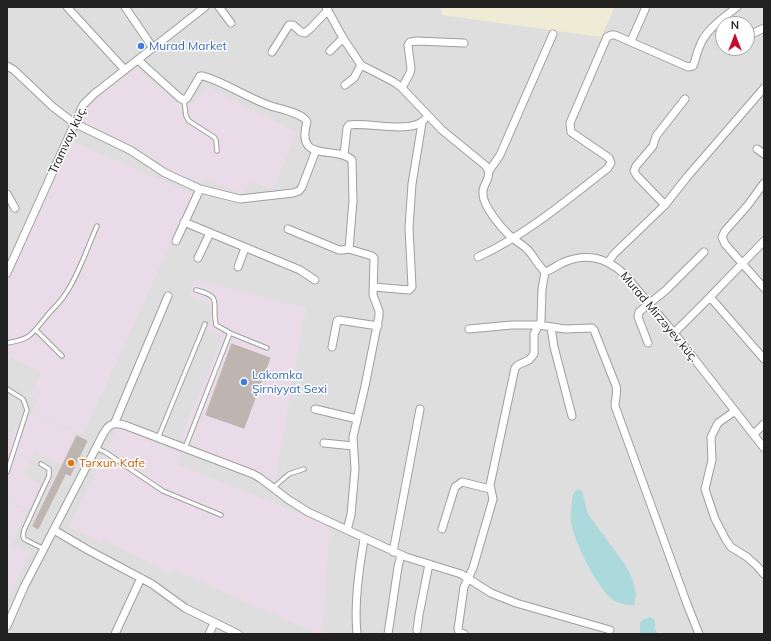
<!DOCTYPE html>
<html>
<head>
<meta charset="utf-8">
<style>
	body { margin:0 }
	#map { position:relative; width:771px; height:641px; overflow:hidden; background:#f1ede9; font-family:Mulish,sans-serif }
	canvas { display:block }
	.frame { position:absolute; inset:0; border:8px solid #212121; pointer-events:none }
	.north { position:absolute; left:715px; top:16px; width:40px; height:40px; box-sizing:border-box; background:#fff; border:1px solid #a6a6a6; border-radius:50%; rotate:0deg; font-size:11px; font-weight:700; line-height:16px; text-align:center; color:#212121 }
	.north::after { content:''; display:block; margin:auto; width:14px; height:18px; background:#c70c2b; clip-path:polygon(50% 0,100% 100%,50% 72%,0 100%) }
</style>
</head>
<body>
<div id="map">
<canvas width="771" height="641"></canvas>
<div class="frame"></div>
<div class="north">N</div>
</div>
<script>
const c = document.querySelector('canvas').getContext('2d');
c.lineJoin = 'round';
function paint(path, color) {
  c.fillStyle = color;
  c.fill(path, 'evenodd');
}
function trace(path, color, width, dash) {
  c.strokeStyle = color;
  c.lineWidth = width;
  c.lineCap = dash ? 'butt' : 'round';
  c.setLineDash(dash || []);
  c.stroke(path);
}
function drawText(font, color, halo, rows, align = 'center') {
  c.font = font + ' Mulish,sans-serif';
  c.lineWidth = 3;
  c.setLineDash([]);
  c.textBaseline = 'middle';
  c.strokeStyle = halo;
  c.fillStyle = color;
  for (const [text, x, y, turn = 0] of rows) {
    c.save();
    c.translate(x, y);
    c.rotate((+turn || 0) * Math.PI / 180);
    c.textAlign = isNaN(turn) ? turn : align;
    if (halo) c.strokeText(text, 0, 0);
    c.fillText(text, 0, 0);
    c.restore();
  }
}
paint(new Path2D(`
	M7,7H764V634H7ZM723,24H747V48H723Z`), '#dfdede');
paint(new Path2D(`
	M136,68L178,103L193,104L207,86L297,132L273,189L250,182L244,195L205,178L202,184L171,171L140,149L81,120L92,102Z
	M72,141L193,194L83,435L32,411L38,400L29,396L41,373L11,357L7,363V282Z
	M195,279L306,308L275,482L196,449L198,445L180,438L223,336L207,329L212,316L210,305L189,296Z
	M27,410L76,433L61,465L34,452L24,475L41,484L29,509L7,500V443L8,444L23,412Z
	M117,427L181,453L177,464L330,526L322,634H319L174,570L171,575L104,539L101,543L69,527Z
	M7,502L27,511L12,545L29,553L7,602Z`), '#eadbe9');
paint(new Path2D(`
	M441,7H615L601,37L442,15Z`), '#eeecd5');
paint(new Path2D(`
	M578,489L582,491L588,514L626,566L633,580L636,595L634,605C627,605 619,604 613,600C597,588 574,542 571,522C570,513 572,503 573,494Z
	M651,617L655,621V629L658,634H640V622L644,619Z`), '#acd9dc');
const building = new Path2D(`
	M232,344L270,358L244,428L206,415Z
	M77,436L87,441L70,476L66,473L38,529L33,526Z`);
paint(building, '#beb5b1');
trace(building, '#c2b2ac', 1);
const service = new Path2D(`
	M184,100L186,116L189,121L214,137L216,140L217,151
	M196,290C224,297 211,303 216,325L230,333L267,348
	M36,330L62,356
	M7,343C31,339 31,335 46,317C51,310 59,304 64,296C78,277 87,248 97,226
	M7,389L23,399L27,410L7,472
	M158,438L205,324
	M96,448L105,452L163,491L221,515
	M185,448L230,333
	M41,464L49,469V476L24,530L23,536L24,539L44,549
	M273,488L289,474L304,469`);
const minor = new Path2D(`
	M67,7L125,70
	M125,7L153,48
	M219,7L231,23
	M326,7L343,38L361,65L394,82L402,88L442,130L486,166C494,179 481,183 483,195C484,207 500,226 508,234C514,240 522,244 528,250C534,257 538,265 545,272C551,270 556,266 562,263C585,253 605,256 624,274L674,333L764,448
	M754,33L764,28
	M631,41L646,7
	M330,51L343,38
	M272,52L289,25H293L301,32L305,33L311,28L328,10
	M138,60L180,98L184,100L187,98L200,76H203C227,83 247,98 271,106C280,109 303,113 307,122C295,164 336,145 352,160L353,201L349,249L372,256L374,258L373,295L379,311V316L365,386L353,437L355,469L351,515L347,530
	M7,66L14,70L53,107L74,123L130,150L165,173L200,189L240,199L293,193L299,191L302,187L316,150
	M345,85L354,78L361,65
	M402,88L410,73L411,69L408,45L410,42L417,41L464,43
	M757,149L764,154
	M344,155L347,128L349,125C366,122 412,134 424,120
	M489,171L500,155L553,34
	M764,183L748,205L725,231L722,237L725,244L764,288
	M7,194L15,208
	M665,205L637,176L634,171L636,166L653,146L656,136L685,99
	M184,222L300,270L315,280
	M288,229L339,250H343L349,249
	M176,241L200,189
	M478,257C526,235 567,200 608,168L611,163L609,158L571,132L570,123L607,37L611,35H615L688,67L693,66C696,60 696,54 699,48C705,30 722,19 737,7
	M198,258L210,233
	M609,261L614,254L665,205L687,177L764,88
	M238,267L245,248
	M7,273L83,105L94,94L205,7
	M374,287L409,290L412,287L409,227L412,184L422,123
	M710,297L764,359
	M551,327L554,347L572,416
	M469,329L512,325H539L565,329L592,328L594,330L616,386C618,393 615,398 615,406L687,604L699,634
	M674,333L710,297L764,241
	M648,343L638,317L639,312L666,290L704,252
	M332,347L337,321L339,320L378,326
	M315,409L357,419
	M735,411L718,423L711,437L712,460L705,489L715,519L726,540L731,547L747,557L757,566L764,574
	M115,422L168,296
	M754,434L764,424
	M324,443L353,446
	M442,529L455,487L462,482L490,489
	M54,530L88,550L152,584L185,608L238,634
	M393,552L420,409
	M7,626L24,587L96,448C105,432 106,418 127,426L253,474L260,478L289,500L308,512L406,557L461,574L491,593L516,603L610,630
	M417,630L419,615L429,564
	M115,634L141,578
	M209,634L214,623
	M357,634C354,603 359,570 364,539
	M388,634L398,567L401,555
	M464,634L459,632L458,629L464,587L473,568L493,499L490,485L515,368L518,365L529,360L534,354V334L541,321L542,289L545,272`);
trace(service, '#9e9e9e', 5.5);
trace(minor, '#9e9e9e', 9);
trace(service, '#fff', 3.5);
trace(minor, '#fff', 7);
for (const [x, y, r, color] of [
	[141,46,4,"#3f7fe0"],
	[244,382,4,"#3f7fe0"],
	[71,463,4,"#e8710a"]
]) {
  const dot = new Path2D();
  dot.arc(x, y, r, 0, 2 * Math.PI);
  c.fillStyle = color;
  c.fill(dot);
  trace(dot, '#fff', 1.5);
}
drawText('12px', '#366cbe', '#fff', [
	["Murad Market",149,46],
	["Lakomka",252,375],
	["Şirniyyat Sexi",252,389]
], 'left');
drawText('12px', '#212121', '#fff', [
	["Tramvay küç.",68,140,-65],
	["Murad Mirzəyev küç.",659,317,50]
]);
drawText('12px', '#c56008', '#fff', [
	["Tərxun Kafe",79,463]
], 'left');
</script>
</body>
</html>
